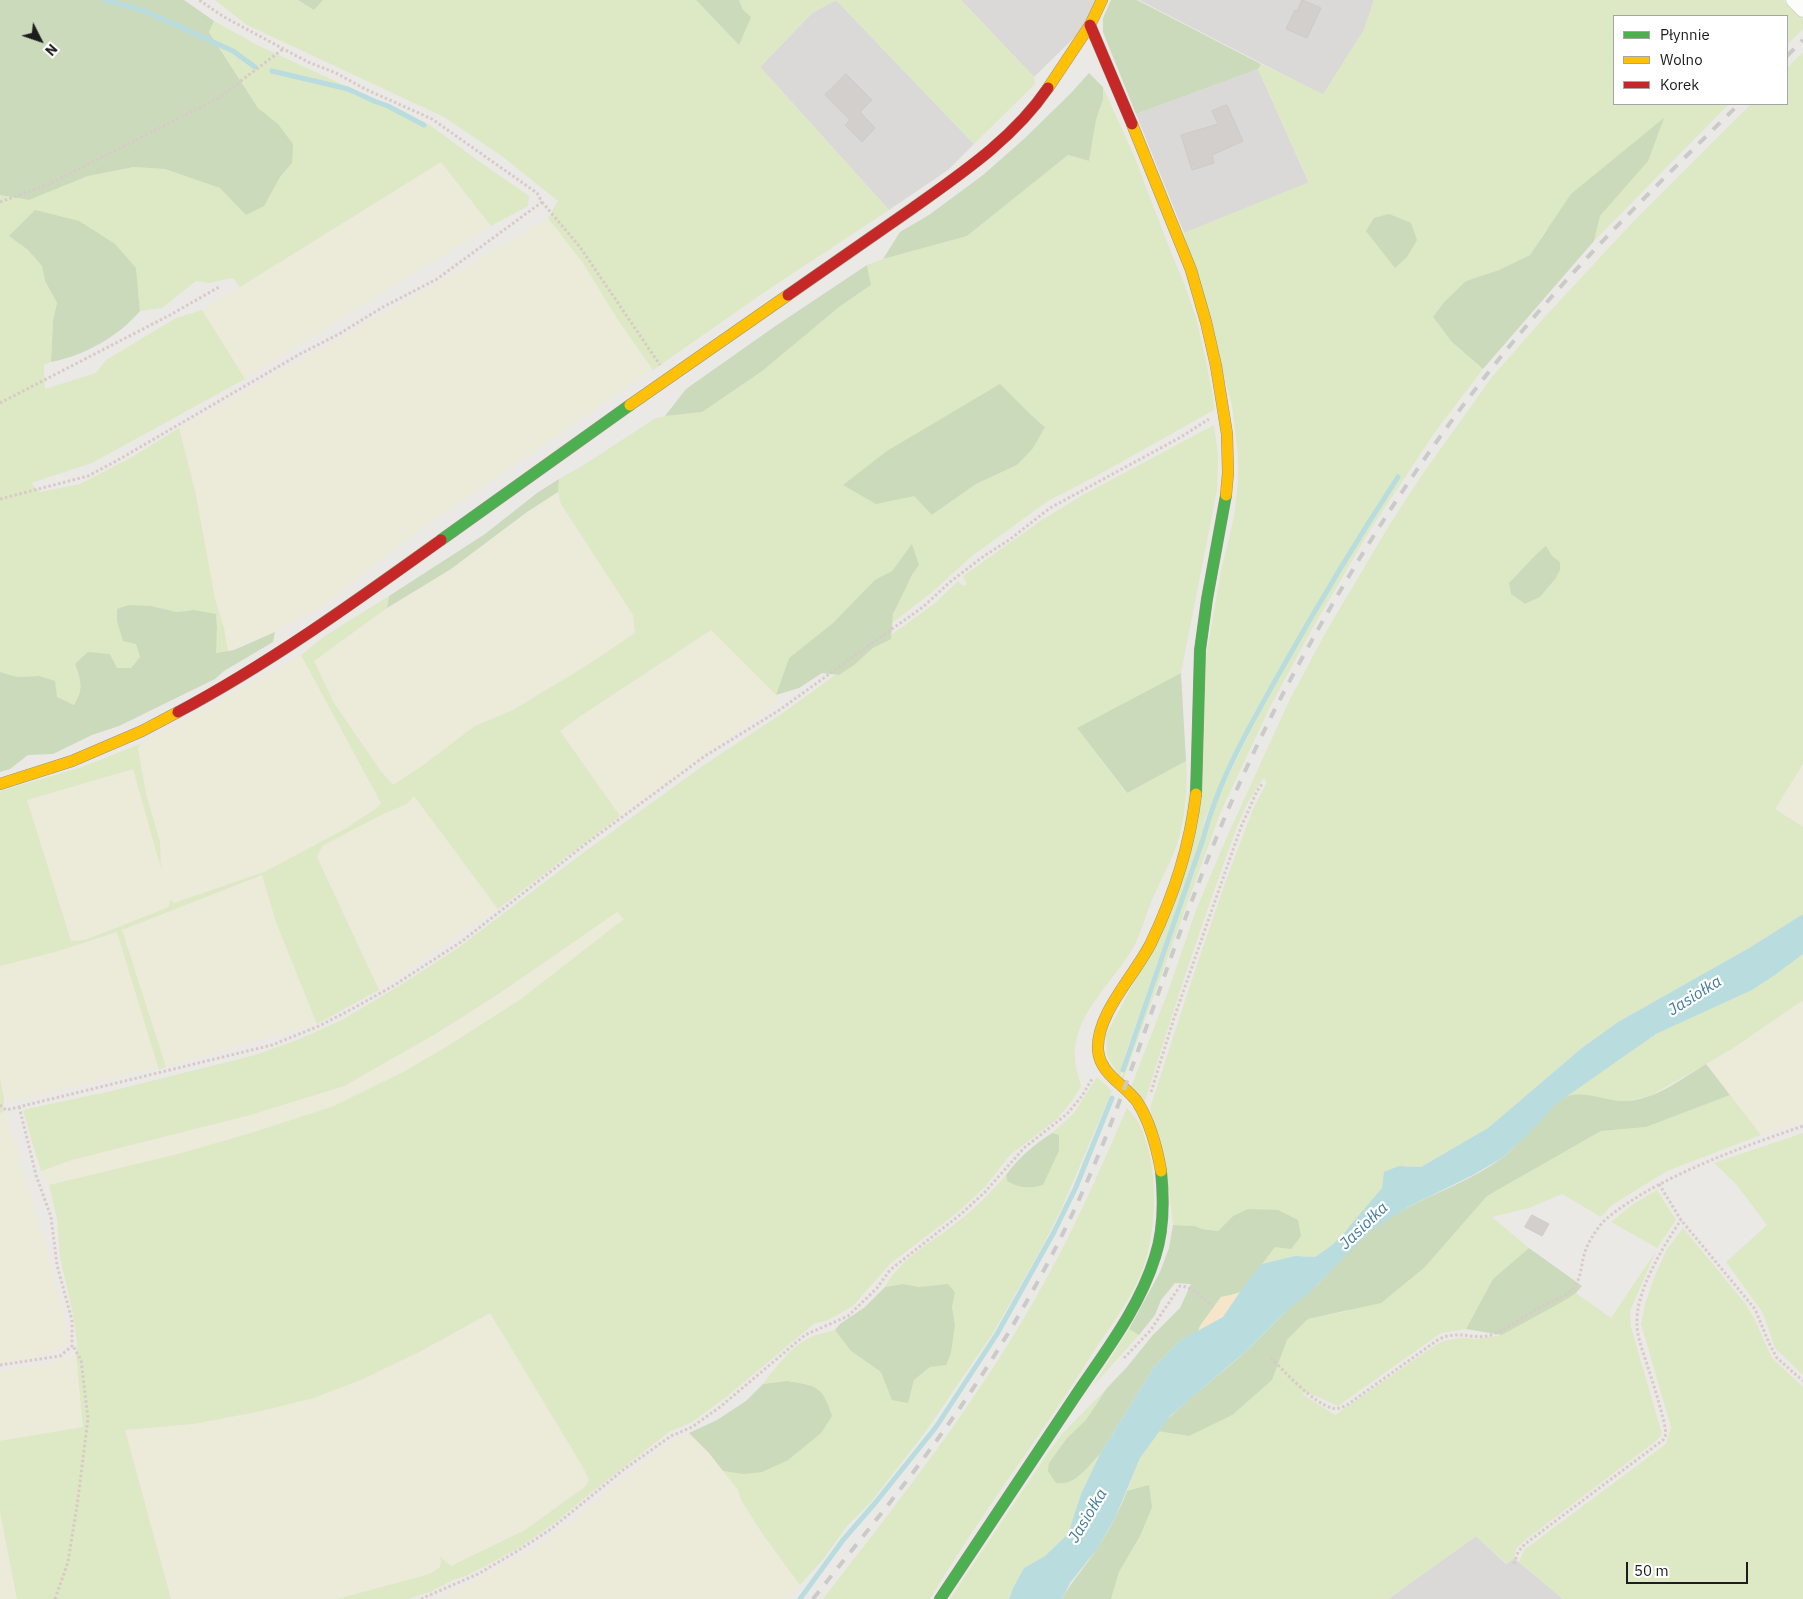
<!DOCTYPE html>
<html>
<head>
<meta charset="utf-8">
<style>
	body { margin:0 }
	#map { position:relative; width:1803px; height:1599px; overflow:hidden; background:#ebe9e6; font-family:"IBM Plex Sans",sans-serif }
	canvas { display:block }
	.legend { position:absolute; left:1613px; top:15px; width:175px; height:90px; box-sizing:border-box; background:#fff; border:1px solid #a5a5a5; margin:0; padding:6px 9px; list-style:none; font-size:15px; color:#1d1d1d }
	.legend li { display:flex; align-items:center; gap:10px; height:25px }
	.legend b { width:25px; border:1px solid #a5a5a5 }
	.north { position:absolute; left:15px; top:15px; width:50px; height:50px; -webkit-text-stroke:4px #fff; paint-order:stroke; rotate:131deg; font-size:14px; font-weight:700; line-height:20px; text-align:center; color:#1d1d1d }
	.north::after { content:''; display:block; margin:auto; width:18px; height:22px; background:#1d1d1d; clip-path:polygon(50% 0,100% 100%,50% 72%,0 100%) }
	.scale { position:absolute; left:1626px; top:1562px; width:122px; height:22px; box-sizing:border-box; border:2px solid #1d1d1d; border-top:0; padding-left:6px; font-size:15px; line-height:18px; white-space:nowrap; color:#1d1d1d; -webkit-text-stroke:4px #fff; paint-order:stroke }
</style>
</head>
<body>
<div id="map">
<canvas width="1803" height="1599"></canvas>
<ul class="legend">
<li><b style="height:6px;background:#4caf50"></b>Płynnie</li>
<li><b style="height:6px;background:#ffc107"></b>Wolno</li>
<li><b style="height:6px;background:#c62828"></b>Korek</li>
</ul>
<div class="north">N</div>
<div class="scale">50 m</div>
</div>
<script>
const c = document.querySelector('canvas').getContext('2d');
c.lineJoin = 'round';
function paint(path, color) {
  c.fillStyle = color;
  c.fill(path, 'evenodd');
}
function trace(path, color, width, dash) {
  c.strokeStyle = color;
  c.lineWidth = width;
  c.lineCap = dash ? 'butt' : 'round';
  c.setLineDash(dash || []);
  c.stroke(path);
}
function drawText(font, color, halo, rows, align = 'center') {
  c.font = font + ' "IBM Plex Sans",sans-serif';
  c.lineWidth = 4.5;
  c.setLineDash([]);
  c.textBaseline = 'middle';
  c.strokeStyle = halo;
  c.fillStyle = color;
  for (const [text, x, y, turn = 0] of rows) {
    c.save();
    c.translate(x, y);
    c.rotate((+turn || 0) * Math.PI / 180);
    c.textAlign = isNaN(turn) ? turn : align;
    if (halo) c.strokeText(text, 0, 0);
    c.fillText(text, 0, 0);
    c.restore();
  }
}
paint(new Path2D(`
	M836,0L974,144L948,170L889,210L760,67L812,13Z
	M961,0H1097L1082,30L1034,77Z
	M1139,0H1374L1364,30L1323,95Z
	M1258,69L1309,183L1184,233L1136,114Z
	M1476,1536L1506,1564L1514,1558L1563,1599H1388Z`), '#dad9d7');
paint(new Path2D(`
	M441,162L491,226L245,379L202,310Z
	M548,218L583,263L618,320L653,370L419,531L322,607L275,632L228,651L224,628L215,599L196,495L179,428L443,280Z
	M558,492L561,505L633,616L635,633L586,666L513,710L475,726L422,766L392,786L380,770L334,703L314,661L387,609L451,569L527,512Z
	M711,630L776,695L779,702L620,816L560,730Z
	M301,655L381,803L377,808L345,829L264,872L174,903L170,899L169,907L85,940L71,941L27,800L133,769L144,807L154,819L146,794L138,749L140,744Z
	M1803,764V827L1775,809Z
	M414,796L498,909L379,990L317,857L321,846L387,812L407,804Z
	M262,875L276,922L317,1024L166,1067L122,930Z
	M617,912L625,919L521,999L446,1047L405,1071L334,1106L251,1133L178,1154L49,1185L41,1171L72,1160L250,1115L344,1086L432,1036L500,993Z
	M117,932L158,1067L4,1103L0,1078V966L55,952Z
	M1803,1000V1121L1761,1135L1706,1064L1732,1049Z
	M3,1112L7,1114L44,1239L69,1339L61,1349L38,1357L0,1363V1113Z
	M490,1313L581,1462L589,1479L586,1485L525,1530L451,1566L439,1558L441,1561L440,1567L430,1574L367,1591L337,1599H171L125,1430L193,1424L257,1412L314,1398L363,1379L423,1350Z
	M76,1355L83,1427L0,1441V1371L49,1363Z
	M689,1433L709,1453L738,1490L741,1500L764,1536L800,1585L789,1599H438L527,1552L573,1520L619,1481L672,1441Z
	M0,1512L17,1599H0Z`), '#ecead9');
paint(new Path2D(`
	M215,0H298L314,10L323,0H696L739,45L743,10L739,0H961L1034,77L1035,84L974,144L836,0L812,13L760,67L889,210L769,289L653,370L618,320L583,263L548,218L558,201L503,157L444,117L247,25Z
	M1374,0H1783L1803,18V29L1787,45V16H1614V104H1729L1594,241L1600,216L1647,161L1546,230L1530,255L1499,270L1466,281L1444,302L1433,317L1452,342L1483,369L1435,432L1370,530L1312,629L1271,705L1221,811L1123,1080L1121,1078C1147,1010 1169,941 1193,872C1200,852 1204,830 1213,811C1264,694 1329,584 1400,478L1396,476L1325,590L1254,713L1205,818L1200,843L1125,1055L1120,1077L1107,1056L1106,1035L1174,907L1206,657L1221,571L1234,517L1238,482V455L1232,405L1184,233L1309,182L1258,69L1261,64L1323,94L1364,30Z
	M214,21L257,45L430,125L473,157L529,196L528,206L491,226L441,162L240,287L233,278L209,283L196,281L162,308L140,311L136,268L9,236L28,250L42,266L45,281L57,303L53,321L51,362L44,365L45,389L96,373L106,360L176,318L202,310L245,379L92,463L31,483L40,492L80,484L132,457L179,428L196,495L215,599L224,628L228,651L215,653L217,627L194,610L177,612L151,606L136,644L140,657L131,668H117L110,654H95L75,664C81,681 84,689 74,705L57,697L39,676L17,677L0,672V195L29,200L88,176L135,167L165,169L221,188L246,215L263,206L280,177L292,163L278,124L258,108L209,31Z
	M1803,52V764L1775,809L1803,827V914L1749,948L1618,1022L1583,1047L1488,1128L1421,1167L1399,1166L1365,1210L1331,1246L1315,1257L1295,1256L1262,1264L1275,1247L1233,1216L1218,1231L1202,1229L1195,1226L1173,1225L1169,1191L1150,1108L1191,982L1225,883L1253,809L1267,782L1264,778C1242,805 1232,842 1220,874C1193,949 1169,1025 1145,1101L1131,1087L1169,989L1196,910L1226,839L1289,701L1327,630L1390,524L1424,472L1492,377L1541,321L1631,224L1751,104H1787V68ZM1546,547L1552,556L1556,578L1540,597L1525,604L1511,594L1509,583C1521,571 1532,557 1546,547Z
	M1103,87L1135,158L1170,250L1184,283L1196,318L1204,352L1213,396L1214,410L1098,475L1048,501L972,556L931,593L892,623C894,605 909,580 919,565L912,545L892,571L875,581L833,623L789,658L776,695L711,630L579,717L560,731L620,816L498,909L414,796L407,804L385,813L322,846L317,857L379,990L317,1024L276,922L262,875L122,930L166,1067L159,1070L117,932L55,952L0,966V791L82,767L140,744L138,749L146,794L160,842L161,868L133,769L27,800L71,941L85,940L169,907L170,899L174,903L264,872L345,829L377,808L381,803L301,655L325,636L389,596L387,608L314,661L334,703L380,770L393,785L422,766L475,726L513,710L586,666L635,633L633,615L561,504L558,492L559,479L587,463L654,419L665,416L702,412L839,307L871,285L867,265L883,259L967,236L1068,155L1089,161L1096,120L1103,99ZM1030,414L1045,426L1017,465L976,484L933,515L914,496Z
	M1214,425L1218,455L1217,490L1181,673L1077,728L1126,793L1186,761C1188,786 1185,823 1176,847C1169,866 1159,884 1151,902C1145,917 1141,934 1133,948C1112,984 1071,1016 1075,1061C1076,1069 1079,1078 1081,1087L1071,1102L1057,1119L1010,1155L985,1187L958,1212L890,1264L853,1306L826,1321L815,1323L725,1398L692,1422L669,1432L593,1491L556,1522L520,1547L484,1567L465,1576L453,1580L430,1592L408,1599H337L430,1574L440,1567L441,1561L439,1556L451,1566L525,1530L586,1486L589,1479L580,1462L490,1313L423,1350L363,1379L314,1398L257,1412L193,1424L125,1430L171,1599H17L0,1512V1441L83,1427L76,1355L77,1344L73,1314L60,1257L57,1219L49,1185L178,1154L251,1133L334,1106L405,1071L446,1047L521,999L624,919L617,912L500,993L432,1036L344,1086L250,1115L72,1160L41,1171L32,1142L23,1110L111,1091L255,1055L297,1040L342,1020L402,984L458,948L583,853L701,767L787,710L835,675H839L853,665L873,648L891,639V635L934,604L958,581L963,586L967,584L963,576L1039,522L1081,496Z
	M1803,954V1000L1732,1049L1650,1096L1626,1101L1611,1100L1584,1095L1567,1096L1656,1034L1752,990L1775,975Z
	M1097,1077L1112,1091L1060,1212L1041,1249L993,1333L926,1431L871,1502L847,1526L825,1557L800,1585L764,1536L741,1500L738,1490L723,1471L743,1474L811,1385L787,1381L763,1384C777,1366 793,1343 816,1335C822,1333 829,1332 835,1330L851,1351L881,1372L907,1403L914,1380L930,1367L951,1353L955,1325L952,1307L955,1292L948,1284L919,1287L903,1284L885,1287C901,1258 931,1243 956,1223C974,1210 991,1192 1006,1175L1007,1181L1043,1185L1059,1151V1135L1052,1133L1074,1113Z
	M0,1078L4,1100L3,1112L0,1113Z
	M1730,1095L1761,1135L1667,1171L1612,1205L1601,1217L1562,1194L1529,1208L1492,1217L1529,1248L1493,1279L1466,1329L1441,1333L1338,1406L1307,1392L1302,1394L1335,1415L1437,1344L1447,1340L1460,1338L1478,1339L1502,1335L1576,1293L1611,1318L1656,1251L1630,1311L1631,1327L1662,1434L1656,1441L1524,1541L1516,1549L1514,1558L1507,1564L1476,1536L1388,1599H1111L1119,1572L1140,1536L1149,1486L1127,1491L1140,1458L1157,1431L1189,1436L1272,1380L1287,1340L1308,1319L1348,1311L1425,1267L1487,1196L1601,1131L1646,1127Z
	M1127,1108C1131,1113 1136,1118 1139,1123C1159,1164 1158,1229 1142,1271C1131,1300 1106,1332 1089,1359C1038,1440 979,1516 930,1599H823C902,1497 982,1396 1044,1283C1076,1226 1101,1167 1127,1108Z
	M1803,1133V1375L1775,1348L1763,1313L1726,1262L1767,1225L1736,1184L1714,1163Z
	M1657,1190L1676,1220L1657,1248L1611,1222L1633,1204Z
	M1683,1228L1745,1303L1754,1318L1772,1358L1803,1387V1599H1563L1519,1562L1524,1550L1666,1444L1671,1427L1641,1324L1645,1304L1654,1278L1667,1249Z
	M1129,1329L1139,1335L1093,1386Z
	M1107,1388L1086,1420L1068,1437L1078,1478L1091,1462L1100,1454L1081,1494L1068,1534L1045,1556L1024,1568L1013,1588L1009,1599H950L1048,1453L1062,1434Z`), '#dde8c4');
paint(new Path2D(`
	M0,0H184L214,21L209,32L258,108L278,124L293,144L292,163L280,177L264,206L246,215L220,188L165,169L134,167L88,176L29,200L0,195Z
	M298,0H323L314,10Z
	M696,0H739L743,10L751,17L739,45Z
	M1111,0H1137L1261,64L1258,69L1136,114L1103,32V18Z
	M1089,73L1103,87V99L1096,120L1089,161L1068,155L967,236L883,259L900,232L929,215L983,175L1025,138L1071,93Z
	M1664,118L1648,161L1600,216L1594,241L1483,369L1452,342L1433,317L1444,302L1466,281L1499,270L1530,255L1571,194Z
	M35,210L79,221L115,244L136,268L140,311C119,336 84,356 51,362L53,321L57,303L45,281L42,266L28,250L9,236Z
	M1389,214L1411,223L1417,240L1407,257L1395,268L1366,231L1374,218Z
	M867,265L871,285L839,307L762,371L702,412L665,416L686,389L774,327Z
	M1000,384L1030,414L1045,427L1033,448L1017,465L976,484L932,515L914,496L876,504L843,485L887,451Z
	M559,479L558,492L527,512L451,569L387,608L389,596L485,534L537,493Z
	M912,544L919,565L912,575L893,614L891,639L873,648L854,665L839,675L822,673L799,688L776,695L789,658L833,623L875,580L892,571Z
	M1546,546L1552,556L1560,562V570L1556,578L1540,597L1525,604L1511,594L1509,583C1521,571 1532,557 1546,546Z
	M129,605L151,606L177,612L194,610L216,614L217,627L216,653L234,650L275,632L273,642L224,671L215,679L119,726L92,735L53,754L28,755L10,769L0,772V672L17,677L39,676L55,681L57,697L74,705C84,689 81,681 75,664L88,652L110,654L117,668H131L140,657L136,644L123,641L117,621V609Z
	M1181,673L1186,761L1127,793L1077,728Z
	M1706,1064L1730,1095L1646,1127L1601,1131L1487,1196L1425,1267L1381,1303L1308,1319L1287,1340L1272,1380L1232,1415L1189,1436L1157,1431C1183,1400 1218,1378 1247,1350C1260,1338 1272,1325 1284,1313C1295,1302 1308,1294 1319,1283C1334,1267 1353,1245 1369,1232C1409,1200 1461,1188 1502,1158C1519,1145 1552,1101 1568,1096C1586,1091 1606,1101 1624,1101C1654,1101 1681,1079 1706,1064Z
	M1052,1133L1059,1135V1151L1043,1185C1029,1189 1020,1188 1007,1181L1006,1175C1019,1157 1034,1145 1052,1133Z
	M1248,1209L1278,1210L1298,1220L1301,1236L1291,1249L1275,1247L1241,1292L1231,1295L1221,1297L1200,1326L1198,1332L1181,1340L1154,1367L1100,1454C1087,1466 1077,1486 1056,1483L1048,1471L1049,1463L1068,1437L1086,1420L1107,1388L1127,1367L1152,1336L1180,1308L1191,1284L1175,1283L1161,1300L1155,1315L1139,1335L1129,1329L1160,1272L1169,1248L1173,1225L1195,1226L1202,1229L1218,1231L1233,1216Z
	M1529,1248L1582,1286L1576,1293L1567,1299L1502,1335L1466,1329L1493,1279Z
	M903,1284L919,1287L948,1284L955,1292L952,1307L955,1325L951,1353L946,1365L930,1367L914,1380L908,1403L892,1400L881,1372L851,1351L835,1330L840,1324L865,1307L885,1287Z
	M787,1381C818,1386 822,1386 832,1416L821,1433L788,1460L762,1472L743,1474L723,1471L709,1453L689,1433L717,1420L746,1401L763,1384Z
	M1149,1485L1152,1507L1140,1536L1119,1572L1111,1599H1062C1072,1580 1087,1565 1098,1547C1110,1529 1119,1511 1127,1491Z`), '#cadabb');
paint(new Path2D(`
	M1241,1292L1223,1317L1198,1332L1200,1326L1221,1297L1231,1295Z`), '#f5e6c9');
paint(new Path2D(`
	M1803,914V954L1775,975L1752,990L1656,1034L1556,1104L1527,1135L1502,1158L1473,1175L1408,1207L1369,1232L1309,1293L1285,1312L1245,1352L1171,1415L1140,1458L1115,1518L1097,1549L1070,1583L1062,1599H1009L1013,1588L1024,1568L1045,1556L1068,1534L1081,1494L1100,1454L1154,1367L1181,1340L1223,1317L1244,1286L1262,1264L1295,1256L1315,1257L1331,1246L1344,1233L1382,1188L1384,1172L1399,1166L1421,1167L1488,1128L1583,1047L1618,1022L1749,948Z`), '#b9dcdf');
trace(new Path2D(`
	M105,0L145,11L233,51L255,67
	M272,71L348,89L374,101L388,106L424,125
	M1123,1070L1203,839C1218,780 1254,718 1284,665C1320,601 1358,538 1398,477
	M800,1599L843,1540L876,1502L936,1427L997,1334L1054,1232L1076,1187L1112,1098`), '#b9dcdf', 5);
const building = new Path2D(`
	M1302,0L1321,8L1307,38L1286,29L1295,10L1297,11Z
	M846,74L872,100L860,112L875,128L862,142L845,125L850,120L825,95Z
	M1227,105L1243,141L1212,155L1214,163L1192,170L1181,135L1218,124L1212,111Z
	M1532,1215L1549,1224L1542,1236L1525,1227Z`);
paint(building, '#d2cfcd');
trace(building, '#cfcac7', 1);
const street = new Path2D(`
	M1793,0L1803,10`);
const fast = new Path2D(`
	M441,540L630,405
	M1196,794L1200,650L1207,599L1226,495
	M940,1599C985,1532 1030,1465 1074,1398C1104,1353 1139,1309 1155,1257C1164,1230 1164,1200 1161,1171`);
const slow = new Path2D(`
	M1048,88L1090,25L1102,0
	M1132,124L1191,270L1206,322L1216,366L1227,434L1228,473L1226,495
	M630,405L788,295
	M0,784L72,761L142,731L178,712
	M1161,1171C1157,1148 1151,1124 1138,1103C1126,1085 1100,1075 1098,1050C1096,1014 1135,975 1151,943C1173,897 1190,845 1196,794`);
const jam = new Path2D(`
	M1090,25L1132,124
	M788,295C830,266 872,237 913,208C962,173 1014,138 1048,88
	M178,712C270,663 356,601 441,540`);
trace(street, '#c2c1c0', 15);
trace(fast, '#96947e', 12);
trace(slow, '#96947e', 12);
trace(jam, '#96947e', 12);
trace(new Path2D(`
	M0,202L47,185L217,99L283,49
	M542,202L580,247L660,365
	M0,403L170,315L219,287
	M0,499L88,476L118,460L300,354L339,334L383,307L437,279L542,202L537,193L432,119L365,89L336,73L308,62L224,17L199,0
	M1151,1092L1174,1018L1241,827L1257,791L1263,783
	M0,1105L6,1110L272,1045L319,1026L352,1009L393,986L461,942L587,843L705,756L778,711L882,636L923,607L950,582L984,556L1009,540L1050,508L1181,437L1209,419
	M1659,1184L1681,1220L1755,1309L1769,1343L1777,1358L1803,1381
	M1124,1358L1150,1331L1180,1286C1194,1287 1203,1298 1213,1307
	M1271,1358C1285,1372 1313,1403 1332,1408C1337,1410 1342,1407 1347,1405L1439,1339C1460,1330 1469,1339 1487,1336C1502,1333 1523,1316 1537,1309C1547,1303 1558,1299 1568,1293C1582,1284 1580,1266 1585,1252C1588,1242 1595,1232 1602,1223C1614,1211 1628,1203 1642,1194C1692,1165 1748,1145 1803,1126
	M0,1365L60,1356L72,1346V1320L57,1265L51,1217L36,1175L19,1106
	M1514,1564L1518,1552L1525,1544L1663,1440L1666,1434L1665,1427C1660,1404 1653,1383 1646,1361C1642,1349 1637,1336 1637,1324C1635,1292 1664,1245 1681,1220
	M55,1599L68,1562L78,1499L88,1418L81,1360L73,1346
	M421,1599L478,1574L519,1550L551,1529L623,1470L671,1436L692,1427L720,1407L805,1335L848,1316L877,1288L890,1270L961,1214L984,1193L1024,1148L1067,1114L1082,1096L1092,1079`), '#d9cac9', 3, [2.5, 2.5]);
trace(street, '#fcfcfb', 14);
trace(fast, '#4caf50', 11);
trace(slow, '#ffc107', 11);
trace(jam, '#c62828', 11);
trace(new Path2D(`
	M1787,56L1803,40
	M813,1599C853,1548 896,1497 934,1444C985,1375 1030,1301 1068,1223C1120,1116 1153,1001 1196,890C1222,820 1252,752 1287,686C1354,560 1431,439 1523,330C1590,250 1665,177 1739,104`), '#cacac9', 4, [10, 10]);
drawText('italic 16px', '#457c9c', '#fff', [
	["Jasiołka",1695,996,-32],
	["Jasiołka",1364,1226,-44],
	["Jasiołka",1088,1516,-59]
]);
</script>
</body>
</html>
